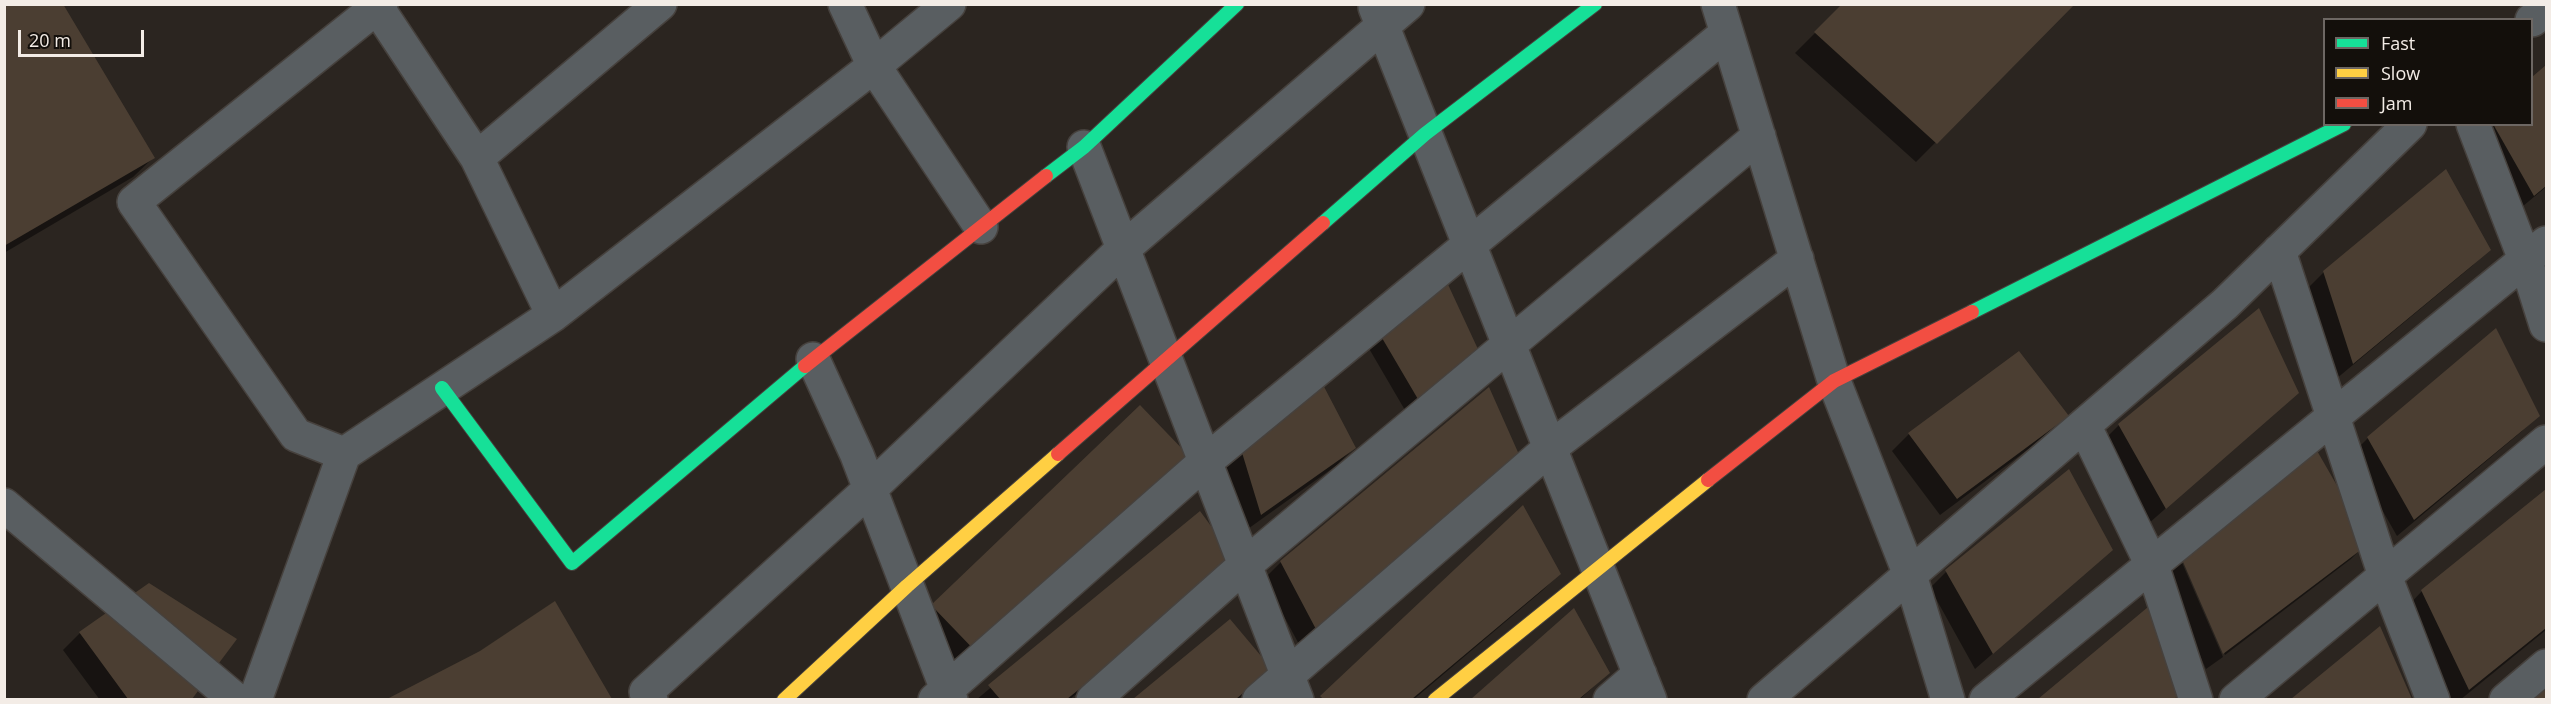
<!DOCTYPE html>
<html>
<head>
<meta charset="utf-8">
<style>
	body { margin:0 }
	#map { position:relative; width:2551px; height:704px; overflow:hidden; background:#2b2520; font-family:"Open Sans",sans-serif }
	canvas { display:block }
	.frame { position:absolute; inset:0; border:6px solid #f3ece6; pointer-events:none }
	.legend { position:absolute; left:2323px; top:18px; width:210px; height:108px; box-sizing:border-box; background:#130f0b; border:2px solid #6d6763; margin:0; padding:8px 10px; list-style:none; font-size:18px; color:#f3ece6 }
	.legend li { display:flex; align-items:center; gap:12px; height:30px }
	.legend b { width:30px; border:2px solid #6d6763 }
	.scale { position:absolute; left:18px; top:30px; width:126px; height:27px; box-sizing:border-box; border:3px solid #f3ece6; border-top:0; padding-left:8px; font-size:18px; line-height:21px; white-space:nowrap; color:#f3ece6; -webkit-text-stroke:4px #130f0b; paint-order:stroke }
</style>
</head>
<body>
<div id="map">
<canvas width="2551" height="704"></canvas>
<div class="frame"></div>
<ul class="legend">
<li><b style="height:8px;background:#16e098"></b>Fast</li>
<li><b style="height:8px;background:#ffcf43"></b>Slow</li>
<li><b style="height:8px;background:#f24e42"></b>Jam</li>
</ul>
<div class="scale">20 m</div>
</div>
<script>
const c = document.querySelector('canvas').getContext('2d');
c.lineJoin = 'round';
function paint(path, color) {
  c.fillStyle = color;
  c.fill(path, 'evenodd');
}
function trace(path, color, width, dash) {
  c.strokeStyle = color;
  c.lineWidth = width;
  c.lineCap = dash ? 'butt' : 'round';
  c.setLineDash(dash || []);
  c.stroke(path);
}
paint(new Path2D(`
	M4,4L153,158L133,177L4,253Z
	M1844,4H2073L1916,162L1795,53Z
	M2546,67V187L2517,211L2477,124H2532V79Z
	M2489,249L2472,266L2336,379L2307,289L2324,272Z
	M2258,310L2297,393L2148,524L2102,442L2119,425Z
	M1376,328L1469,372L1409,417L1364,340Z
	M2019,353L2067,416L2050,433L1940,515L1892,451L1909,434Z
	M1320,381L1354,448L1337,465L1245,531L1224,464Z
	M1140,407L965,674L915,622Z
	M2538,415L2521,432L2397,536L2351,455L2368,438Z
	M1520,459L1301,648L1264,579L1281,562Z
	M2546,491V630L2460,700H2449L2406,608L2422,591Z
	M1523,507L1559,574L1543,590L1413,700H1319Z
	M1199,513L1219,580L1069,700H976Z
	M2368,542L2351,559L2225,655L2179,549Z
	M2112,550L1975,669L1930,588L1946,572Z
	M2177,551L2223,657L2206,669L2161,566Z
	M149,585L235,640L190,700H100L63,650L80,633Z
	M555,603L611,700H393L481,652Z
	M2147,609L2179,693L2173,700H2040Z
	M1574,610L1608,673L1591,689L1579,700H1473Z
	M1230,621L1254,686L1237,700H1135Z
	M2379,629L2410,700H2293Z`), '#0007');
paint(new Path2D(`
	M4,4H63L155,158L4,246Z
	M1842,4H2075L1937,144L1814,32Z
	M2546,65V186L2534,196L2493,124H2532V77Z
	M2446,169L2491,250L2353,364L2323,271Z
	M1445,278L1483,360L1422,406L1375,326Z
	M2259,308L2299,393L2166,509L2118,424Z
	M2496,328L2540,416L2414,520L2367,437Z
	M2019,351L2069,416L1957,499L1908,433Z
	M1320,379L1356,448L1261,515L1240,446Z
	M1489,387L1521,459L1318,633L1280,561Z
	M1140,405L1191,458L982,658L931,605Z
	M2312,442L2370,543L2223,654L2177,548Z
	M2069,469L2113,550L1993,654L1945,570Z
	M2546,489V628L2469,690L2421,590Z
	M1523,505L1561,574L1412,699H1323L1320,696Z
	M1200,511L1238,563L1067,699H1000L988,685Z
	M149,583L237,639L192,699H128L79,632Z
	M555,601L612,699H387L480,651Z
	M2148,607L2181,694L2174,699H2038Z
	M1574,608L1610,673L1579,699H1471Z
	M1230,619L1272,669L1236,699H1133Z
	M2380,626L2412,699H2291Z
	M2546,689V699H2533Z`), '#4b3e32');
const street = new Path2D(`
	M375,4L477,158L553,315
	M845,4L874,66L981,227
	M1718,4L1834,381L1910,575L1948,700
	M1375,7L1650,700
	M2532,20L2546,10
	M2473,124L2526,262L2546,325
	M1084,147L1297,700
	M477,158L660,4
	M2279,251L2385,576L2433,700
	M813,359L857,455L951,700
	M2084,425L2152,565L2196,700
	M344,454L296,435L134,202L381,4
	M4,505L236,700
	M255,700L344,454L553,315L874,66L949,4
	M651,700L646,692L870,489L1123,249L1408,4
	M935,700L1205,462L1727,33
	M1093,700L1245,565L1759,136
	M1259,700L1550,448L1797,259
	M1610,700L1640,674
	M1764,700L2225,304L2410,124
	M1986,700L2546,243
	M2236,700L2546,442
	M2506,700L2546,666`);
const fast = new Path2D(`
	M1046,176L1084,147L1237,4
	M1323,223L1425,134L1595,4
	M1972,312L2344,124
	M442,388L572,563L805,366`);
const slow = new Path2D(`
	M784,700L907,586L1058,454
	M1435,700L1708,480`);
const jam = new Path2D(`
	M805,366L1046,176
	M1058,454L1323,223
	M1708,480L1834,381L1972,312`);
trace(street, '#46413d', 36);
trace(fast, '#46413d', 16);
trace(slow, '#46413d', 16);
trace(jam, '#46413d', 16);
trace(street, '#595e61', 33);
trace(fast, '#16e098', 14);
trace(slow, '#ffcf43', 14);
trace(jam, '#f24e42', 14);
</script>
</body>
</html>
